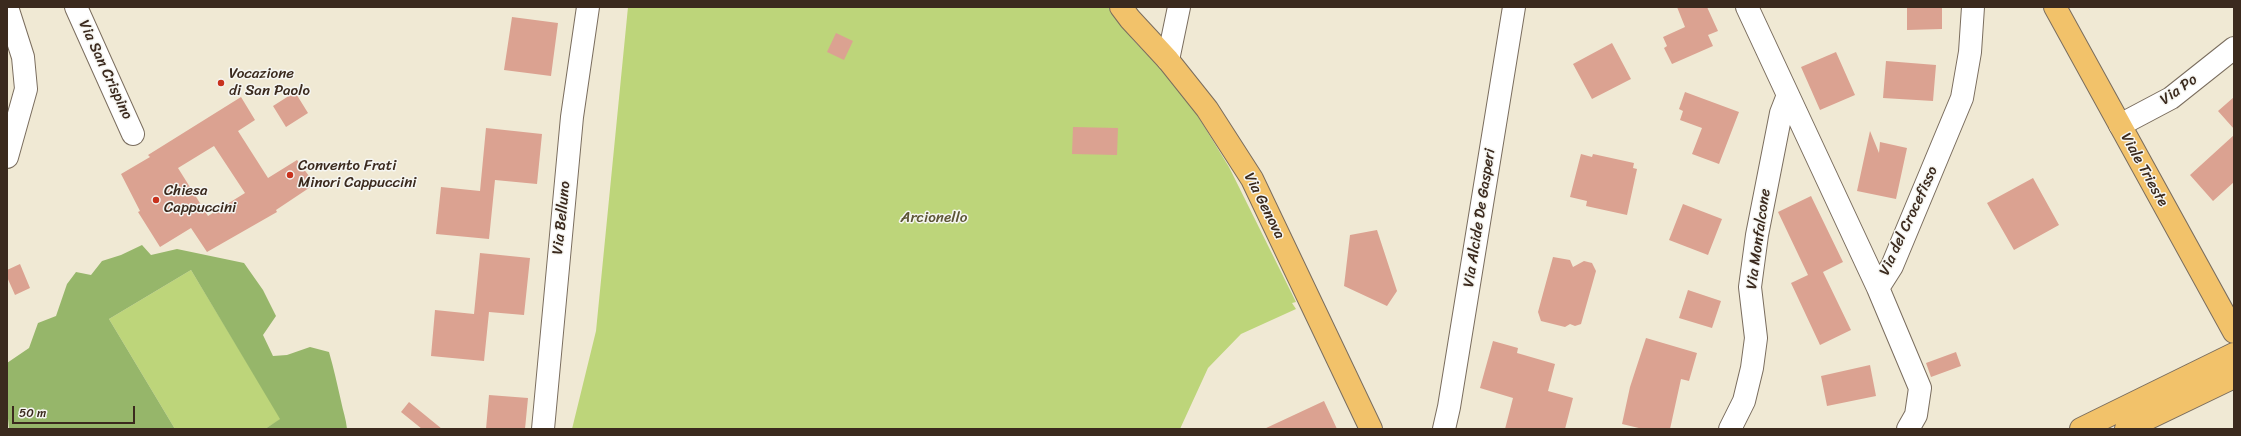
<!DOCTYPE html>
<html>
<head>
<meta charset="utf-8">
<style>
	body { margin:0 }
	#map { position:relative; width:2241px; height:436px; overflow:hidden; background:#f0e9d4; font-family:Sriracha,sans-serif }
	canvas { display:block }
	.frame { position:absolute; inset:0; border:8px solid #3b2a1e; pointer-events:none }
	.scale { position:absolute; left:12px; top:406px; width:123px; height:18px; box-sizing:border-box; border:2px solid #3b2a1e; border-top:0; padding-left:5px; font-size:12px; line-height:14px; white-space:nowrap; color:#3b2a1e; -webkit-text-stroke:3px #f6f6f2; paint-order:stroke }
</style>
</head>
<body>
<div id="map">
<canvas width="2241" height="436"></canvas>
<div class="frame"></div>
<div class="scale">50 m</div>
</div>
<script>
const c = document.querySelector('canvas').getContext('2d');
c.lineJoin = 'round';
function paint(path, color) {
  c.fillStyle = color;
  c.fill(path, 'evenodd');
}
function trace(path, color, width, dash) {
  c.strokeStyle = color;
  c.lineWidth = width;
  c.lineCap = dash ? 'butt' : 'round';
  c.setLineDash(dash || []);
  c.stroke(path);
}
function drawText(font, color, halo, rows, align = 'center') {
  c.font = font + ' Sriracha,sans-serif';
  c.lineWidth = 3;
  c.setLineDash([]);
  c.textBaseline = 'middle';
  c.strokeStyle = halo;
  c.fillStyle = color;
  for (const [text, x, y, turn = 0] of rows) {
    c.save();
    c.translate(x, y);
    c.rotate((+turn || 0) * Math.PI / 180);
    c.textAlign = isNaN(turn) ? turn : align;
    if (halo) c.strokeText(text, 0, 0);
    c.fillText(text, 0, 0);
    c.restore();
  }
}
paint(new Path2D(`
	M628,7H1108L1134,41L1183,92L1229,167L1296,302L1292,303L1296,309L1241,334L1208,368L1180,429H572L596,331Z
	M191,270L281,419L265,429H175L109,319Z`), '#bdd57a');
paint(new Path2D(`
	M142,245L151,255L177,249L244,263L263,290L276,316L263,335L273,356L287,355L310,347L329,352C334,369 337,384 341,401C343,411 346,419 347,429H265L280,419L191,270L109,319L175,429H9L7,408V363L29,348L38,323L56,316L67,284L76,272L91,275L102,261L121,255Z`), '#96b66a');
paint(new Path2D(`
	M1677,7H1707L1718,31L1708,35L1713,46L1672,64L1664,48L1667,46L1663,37L1685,27Z
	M1907,7H1942V29L1907,30Z
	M512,17L558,23L551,76L504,70Z
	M836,33L853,41L844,60L827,52Z
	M1612,43L1631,79L1592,99L1573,64Z
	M1836,52L1855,95L1820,110L1801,67Z
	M1886,61L1936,65L1933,101L1883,98Z
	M295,92L308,113L286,127L273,106Z
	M1685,92L1739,112L1719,164L1692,154L1702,128L1680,120L1683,111L1679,109Z
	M241,97L255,120L238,131L268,178L297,160L315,184L276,210L277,212L207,252L191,228L160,247L138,212L140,211L121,174L150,157L148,155ZM214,146L245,193L208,216L178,168Z
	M2234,97V129L2218,111Z
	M1073,127L1118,128L1117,155L1072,154Z
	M486,128L542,134L537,184L495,180L489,239L436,234L441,187L480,191Z
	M1870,131L1879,153L1880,142L1907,148L1896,199L1857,191Z
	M2234,135V182L2213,201L2190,175Z
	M1581,154L1592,157L1593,154L1634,163L1633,168L1637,169L1627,215L1586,206L1587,201L1570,197Z
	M2033,178L2059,225L2014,250L1987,203Z
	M1811,196L1843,262L1823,272L1851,330L1820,345L1791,283L1808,275L1778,212Z
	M1683,204L1722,219L1708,255L1669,240Z
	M1377,230L1397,291L1387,306L1344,286L1350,235Z
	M480,253L530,258L524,315L489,312L484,361L431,356L435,310L474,314Z
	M1553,257L1570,260L1573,267L1584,261L1592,263L1596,271L1581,324L1575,326L1570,324L1565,327L1541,321L1538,312Z
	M20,264L30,288L15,295L7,277V270Z
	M1688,290L1721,301L1712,328L1679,318Z
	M1646,338L1697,353L1689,381L1681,379L1670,429H1643L1622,424L1630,387Z
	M1493,341L1518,348L1517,353L1555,364L1548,391L1573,398L1565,429H1505L1513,398L1480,388Z
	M1956,352L1961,366L1931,377L1926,363Z
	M1870,365L1876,396L1827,406L1821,376Z
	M489,395L528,398L525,429H486Z
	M1324,401L1337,429H1264Z
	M409,402L442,429H422L401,412Z`), '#dba291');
const minor = new Path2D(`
	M76,7L133,134
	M1747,7L1878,288
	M1168,60L1179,7
	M2120,125L2171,98L2234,48
	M7,157L26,89L23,57L7,7
	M543,429L572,117L588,7
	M1444,429L1449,407L1514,7
	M1730,429L1744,401L1752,368L1756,338L1750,287L1757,235L1781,113L1788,95
	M1908,429L1916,415L1920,388L1878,288L1892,266L1962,98L1970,52L1973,7`);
const major = new Path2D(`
	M1121,7L1130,19L1168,60L1207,109L1252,179L1371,429
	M2055,7L2234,332`);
const highway = new Path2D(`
	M2081,429L2234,354
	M2126,429L2234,377`);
trace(minor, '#7a6d5e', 24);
trace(major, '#7a6d5e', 24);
trace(highway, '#7a6d5e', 24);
trace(minor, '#fff', 22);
trace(major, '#f2c26a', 22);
trace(highway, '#f2c26a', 22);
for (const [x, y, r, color] of [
	[221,83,4,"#c8321e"],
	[290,175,4,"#c8321e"],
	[156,200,4,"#c8321e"]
]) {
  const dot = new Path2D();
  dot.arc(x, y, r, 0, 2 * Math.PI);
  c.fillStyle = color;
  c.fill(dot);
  trace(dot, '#f6f6f2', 1.5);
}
drawText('15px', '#3b2a1e', '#f6f6f2', [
	["Via San Crispino",105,70,65],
	["Via Po",2179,90,-35],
	["Viale Trieste",2144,170,61],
	["Via Genova",1264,206,63],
	["Via Belluno",562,218,-84],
	["Via Alcide De Gasperi",1480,218,-81],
	["Via del Crocefisso",1909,221,-65],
	["Via Monfalcone",1759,239,-82]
]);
drawText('15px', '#3b2a1e', '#f6f6f2', [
	["Vocazione",229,74],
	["di San Paolo",229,91],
	["Convento Frati",298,166],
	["Minori Cappuccini",298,183],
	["Chiesa",164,191],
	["Cappuccini",164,208]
], 'left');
drawText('15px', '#5c5535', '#f6f6f2', [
	["Arcionello",934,218]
]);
</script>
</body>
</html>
